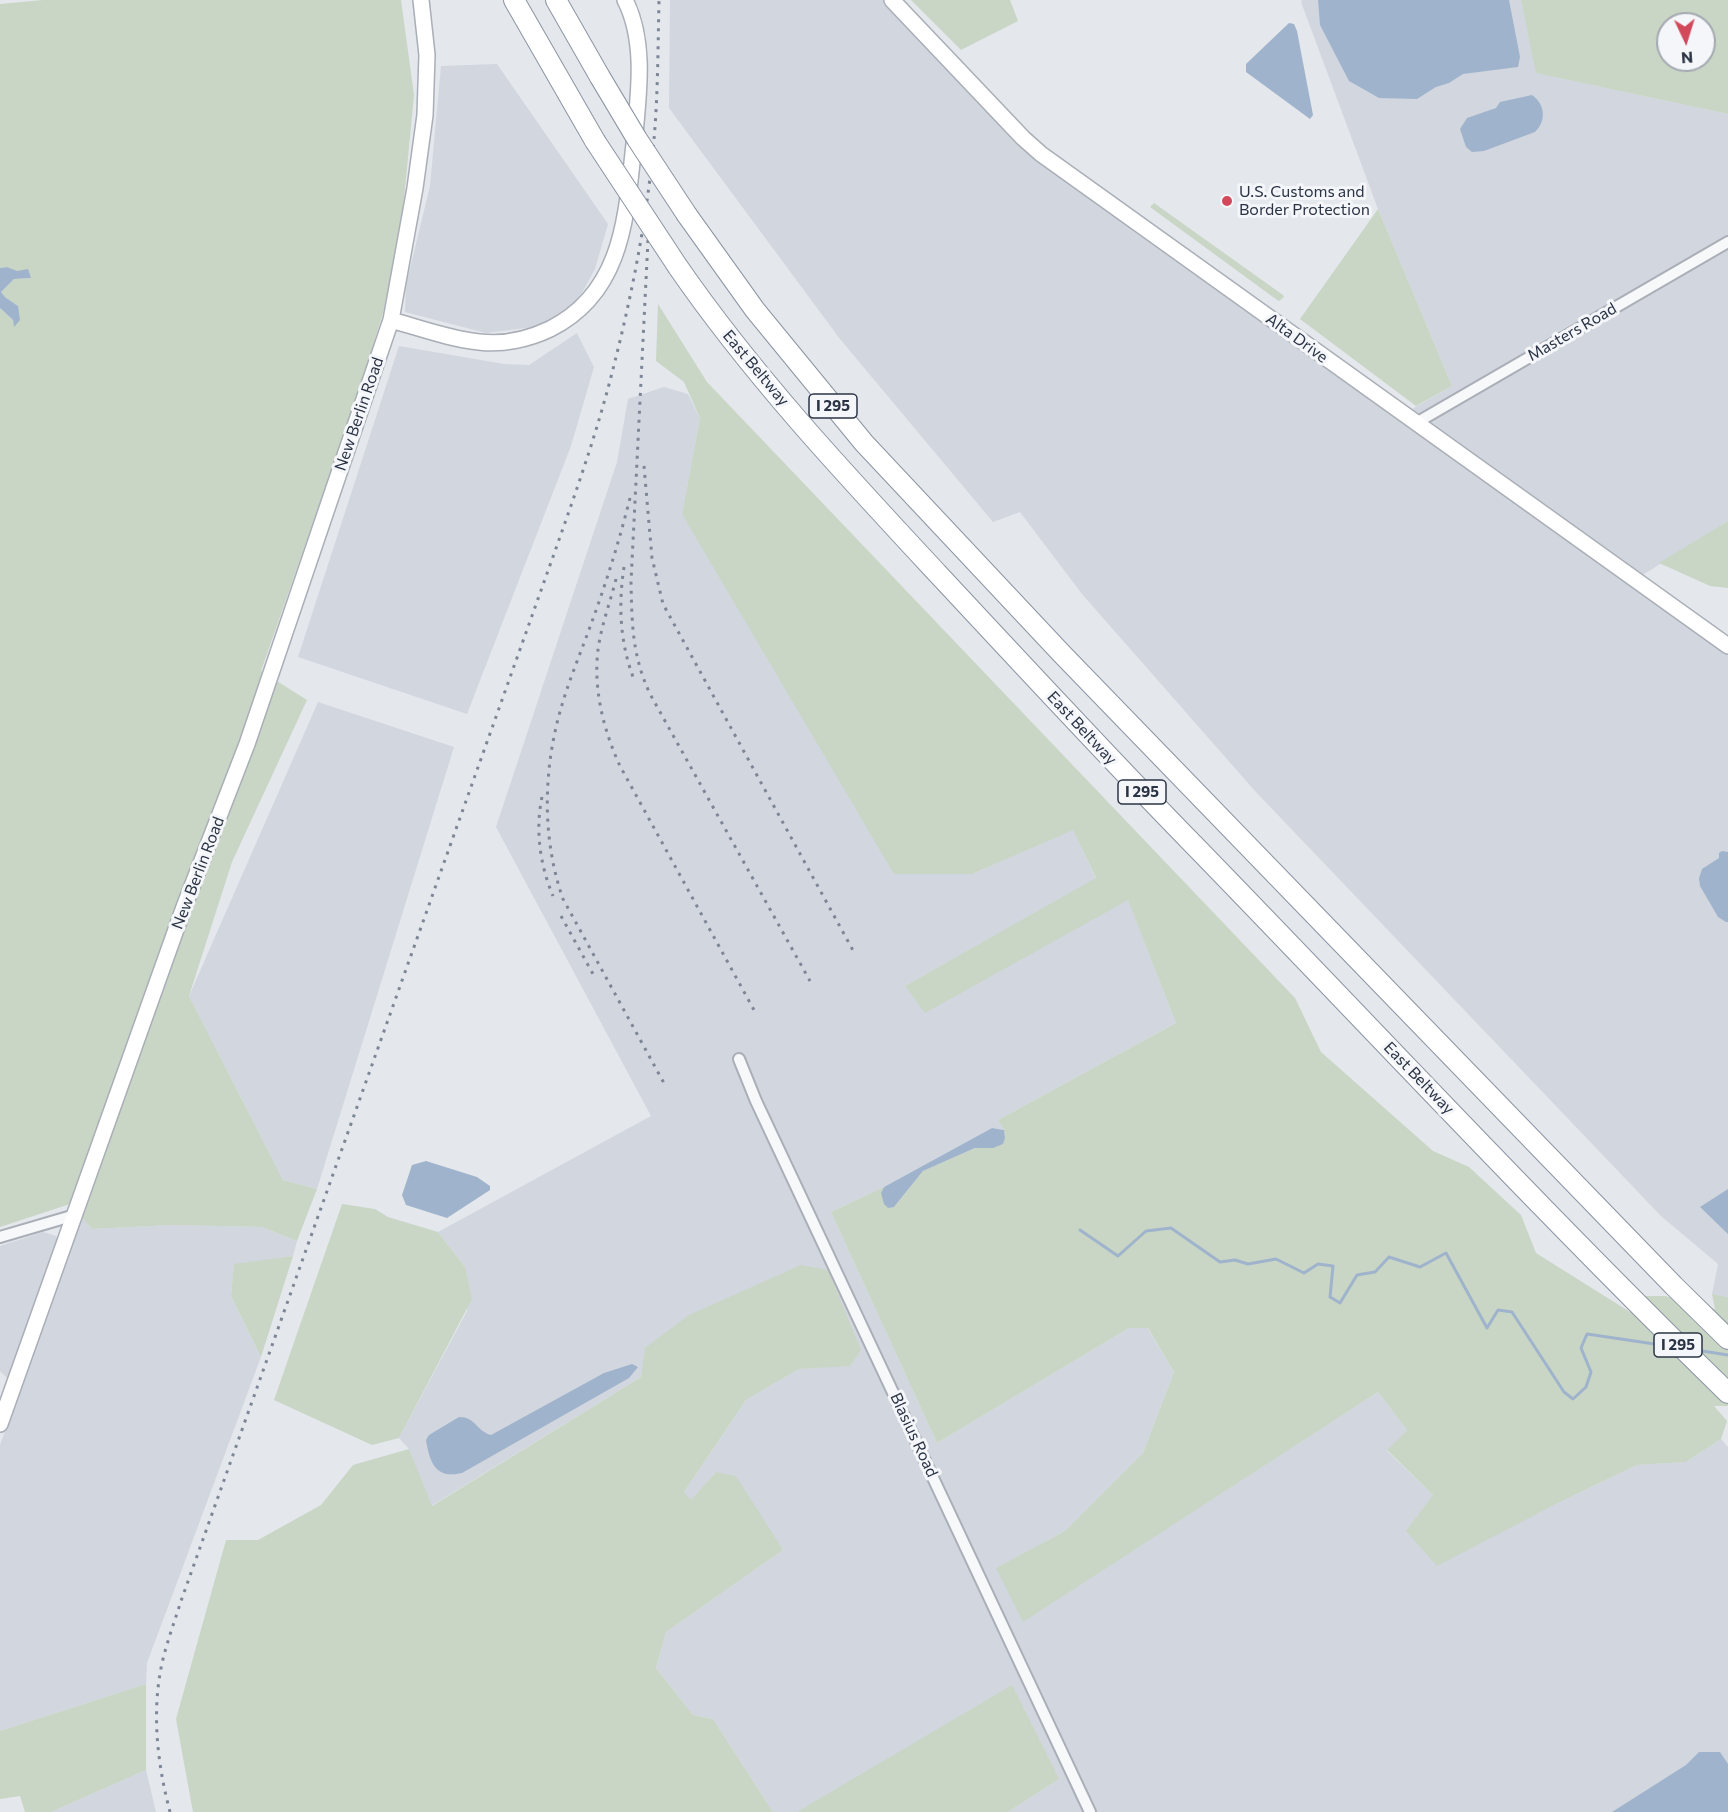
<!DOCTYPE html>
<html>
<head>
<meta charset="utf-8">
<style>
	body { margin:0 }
	#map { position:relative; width:1728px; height:1812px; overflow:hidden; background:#e4e7ec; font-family:Commissioner,sans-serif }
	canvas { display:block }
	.north { position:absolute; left:1656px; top:12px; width:60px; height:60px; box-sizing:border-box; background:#f4f6f9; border:2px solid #a4a8b1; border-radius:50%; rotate:176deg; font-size:16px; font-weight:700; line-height:24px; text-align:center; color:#2b3445 }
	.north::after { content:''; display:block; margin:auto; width:21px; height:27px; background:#d1495b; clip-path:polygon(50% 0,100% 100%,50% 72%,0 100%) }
</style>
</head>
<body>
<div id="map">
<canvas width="1728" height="1812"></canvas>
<div class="north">N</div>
</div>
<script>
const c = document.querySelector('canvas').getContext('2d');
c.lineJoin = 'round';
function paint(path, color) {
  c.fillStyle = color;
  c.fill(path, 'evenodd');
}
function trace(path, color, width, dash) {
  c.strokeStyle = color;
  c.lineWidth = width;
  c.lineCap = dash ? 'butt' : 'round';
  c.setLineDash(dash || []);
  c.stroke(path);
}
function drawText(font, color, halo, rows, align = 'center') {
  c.font = font + ' Commissioner,sans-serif';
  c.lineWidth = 6;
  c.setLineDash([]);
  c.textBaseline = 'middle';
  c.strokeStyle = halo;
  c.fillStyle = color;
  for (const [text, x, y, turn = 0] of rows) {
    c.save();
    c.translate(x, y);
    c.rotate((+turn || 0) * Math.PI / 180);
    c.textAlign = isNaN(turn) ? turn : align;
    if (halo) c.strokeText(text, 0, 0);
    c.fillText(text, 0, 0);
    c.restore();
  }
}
paint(new Path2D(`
	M670,0H885L1011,134L1037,159L1136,233L1728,655V1297L1712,1294L1718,1264L1661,1216L1255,791L1082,594L1020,512L993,522L840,339L669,108Z
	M1302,0H1521L1537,73L1728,114V521L1641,576L1412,409L1452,386L1378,209L1301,2Z
	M497,64L608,224L595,269L576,304L542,326L486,333L405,312L406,285L430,186L441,66Z
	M577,333L594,367L571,446L467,714L298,657L399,346L504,364L529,365Z
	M664,387L688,394L700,418L682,514L972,874L1073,829L1096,879L905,986L925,1012L1128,899L1176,1023L998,1120L1004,1130L992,1128L884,1187L831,1212L937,1443L1129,1328L1147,1327L1174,1372L1143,1453L1065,1531L997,1568L1023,1621L1378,1392L1407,1430L1387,1451L1433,1495L1554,1505L1637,1465L1686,1462L1721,1439L1728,1447V1812H1008L1059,1779L797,1812H773L713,1719L693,1715L656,1668L666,1632L783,1550L715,1473L691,1501L684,1492L746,1400L799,1369L850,1365L646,1348L641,1377L431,1506L409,1449L399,1438L467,1311L465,1267L438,1232L651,1116L496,827L617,462L628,399Z
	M318,702L454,747L317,1189L283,1180L189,996Z
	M81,1216L92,1229L171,1225L262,1227L297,1241L293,1256L234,1265L231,1296L261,1357L147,1663L146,1684L0,1731V1445Z
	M43,1232L56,1236L59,1245L16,1369L7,1378L0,1371V1246Z
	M146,1770L156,1812H51Z`), '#d2d6de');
paint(new Path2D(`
	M43,0H401L414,95L401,230L383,313L358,394L261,671L307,700L232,862L189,996L283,1180L317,1189L297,1241L262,1227L171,1225L92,1229L70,1204L0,1227V308L13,320L14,326L18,306L5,297L1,292L14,279L31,278L7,267L0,268V4Z
	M911,0H1010L1018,21L961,50Z
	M1521,0H1728V114L1536,73ZM1668,24H1704V60H1668Z
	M1154,203L1283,295L1284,297L1279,301L1273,297L1150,207Z
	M1378,209L1452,386L1416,406L1300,319Z
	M658,304L707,382L1295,998L1321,1052L1433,1151L1469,1167L1521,1215L1536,1253L1630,1312L1639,1296H1665L1715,1309L1712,1294L1728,1297V1406H1714L1727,1421L1721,1439L1686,1462L1637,1465L1554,1505L1437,1566L1406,1531L1433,1495L1387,1450L1407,1430L1378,1392L1023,1622L996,1568L1065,1531L1143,1453L1174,1372L1148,1328H1129L937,1443L831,1212L884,1187L881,1193L894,1207L923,1171L975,1148H993L1005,1138L1004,1130L998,1120L1176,1023L1128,900L925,1013L905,986L1096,878L1073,830L972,874H894L682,514L700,418L684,382L656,361Z
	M1728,521V588L1710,586L1659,563Z
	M342,1204L375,1209L388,1217L438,1232L465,1267L472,1299L399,1438L372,1445L274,1400Z
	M293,1256L261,1357L231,1296L234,1264Z
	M801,1265L828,1270L861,1350L850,1366L799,1369L746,1400L684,1492L691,1500L716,1472L736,1476L783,1550L666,1632L656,1668L693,1715L713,1719L773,1812H193L176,1719L226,1540H258L321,1505L353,1465L409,1449L432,1506L641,1377L645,1348L689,1315Z
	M146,1684V1770L51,1812H25L20,1796L0,1799V1731Z
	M1012,1685L1059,1779L1008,1812H797Z`), '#c9d6c5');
paint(new Path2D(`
	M1318,0H1509L1520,57L1518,67L1463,74L1449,83L1436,87L1417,99L1379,98L1349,81L1320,25Z
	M1289,23L1294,24L1297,31L1313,115L1310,119L1246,72V64Z
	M1532,95C1545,104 1547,121 1535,132L1484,151L1472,152L1466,147L1460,129L1467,118L1496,108L1500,102Z
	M7,267L17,271L28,269L31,278L14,279L1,292L5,297L18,306L20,320L14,327L13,320L0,308V268Z
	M1722,851L1728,852V922H1726L1718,917L1700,886L1699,878L1702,869L1719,858V853Z
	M992,1128L1004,1130L1005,1138L1003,1144L993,1148H975L923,1171L894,1207L888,1208L884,1204L881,1193L884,1187Z
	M426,1161L477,1177L490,1186V1190L447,1218L406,1205L402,1195L412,1165Z
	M1728,1189V1234L1700,1207Z
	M632,1364L638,1367L629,1378L462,1473C436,1479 430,1464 426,1440L429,1435L459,1417C476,1417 476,1431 491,1435L604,1373Z
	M1699,1752H1720L1728,1764V1812H1612L1686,1765Z`), '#9fb4cc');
trace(new Path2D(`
	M1080,1230L1118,1256L1146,1231L1171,1228L1220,1262L1235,1260L1248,1264L1276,1259L1304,1273L1318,1264L1333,1266L1330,1297L1340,1303L1357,1275L1375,1272L1389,1257L1420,1267L1446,1253L1487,1328L1498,1310L1512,1312L1564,1392L1573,1399L1586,1387L1591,1372L1581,1348L1587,1334L1668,1346
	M1696,1350L1728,1355`), '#9fb4cc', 3);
const street = new Path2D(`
	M1416,423L1728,242
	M739,1059L756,1101L1090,1812
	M0,1237L75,1215`);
const secondary = new Path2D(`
	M892,0L1023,138L1041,154L1728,646
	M391,320C420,328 450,339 479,342C503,345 529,339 550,329C624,292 626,215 634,144C638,98 647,43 625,0
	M0,1424L184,907L247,744L391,320L415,188L425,115L427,55L421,0`);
const highway = new Path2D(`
	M514,0L595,141
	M556,0L600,77
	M687,215L755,310L864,443L1062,654L1674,1286L1728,1339
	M678,267C754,377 846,475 938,574C1022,664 1106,755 1193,844C1371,1027 1545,1215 1728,1393`);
trace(street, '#a9aeb7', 14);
trace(secondary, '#a9aeb7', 18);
trace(highway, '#8b94a3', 22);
trace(street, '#f7f8fa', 10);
trace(secondary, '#fff', 15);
trace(highway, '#fff', 20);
trace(new Path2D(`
	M648,240L631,582C632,625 632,655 650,694L810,981
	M644,466L652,558L663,604L855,954
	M630,498C620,538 608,577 594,616C582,650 567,684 558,719C543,778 543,842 563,899L665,1085
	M624,567C618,606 620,645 635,682
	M616,579C611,599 604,618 600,638C591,681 602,727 620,766L754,1010
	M542,797C535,830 540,865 553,896
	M561,916L593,974
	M170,1812C157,1763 151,1709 163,1659C168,1639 175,1620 181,1601L549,568C572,503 596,437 613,369C633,291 649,208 655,127C658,85 658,43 659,0`), '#7d8696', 3, [3, 6]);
const highwayBridge = new Path2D(`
	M600,77L637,139L687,215
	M595,141L678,267`);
trace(highwayBridge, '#8b94a3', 22, []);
trace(highwayBridge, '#fff', 20);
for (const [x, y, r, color] of [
	[1227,201,6,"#d1495b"]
]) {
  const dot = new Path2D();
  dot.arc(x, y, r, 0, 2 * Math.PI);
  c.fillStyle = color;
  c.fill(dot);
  trace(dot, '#f4f6f9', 2);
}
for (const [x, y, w] of [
	[833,406,48],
	[1142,792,48],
	[1678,1345,48]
]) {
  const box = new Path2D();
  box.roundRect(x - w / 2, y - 12, w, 24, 4.5);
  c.fillStyle = '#f4f6f9';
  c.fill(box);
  trace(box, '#2b3445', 1.5);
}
drawText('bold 15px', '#2b3445', null, [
	["I 295",833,406],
	["I 295",1142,792],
	["I 295",1678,1345]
]);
drawText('16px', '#2b3445', '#f4f6f9', [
	["U.S. Customs and",1239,192],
	["Border Protection",1239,210]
], 'left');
drawText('16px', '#2b3445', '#f4f6f9', [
	["Masters Road",1572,332,-30],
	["Alta Drive",1297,338,36],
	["East Beltway",756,368,50],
	["New Berlin Road",359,414,-71],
	["East Beltway",1082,728,47],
	["New Berlin Road",198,873,-69],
	["East Beltway",1419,1078,46],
	["Blasius Road",914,1435,65]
]);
</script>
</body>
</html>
